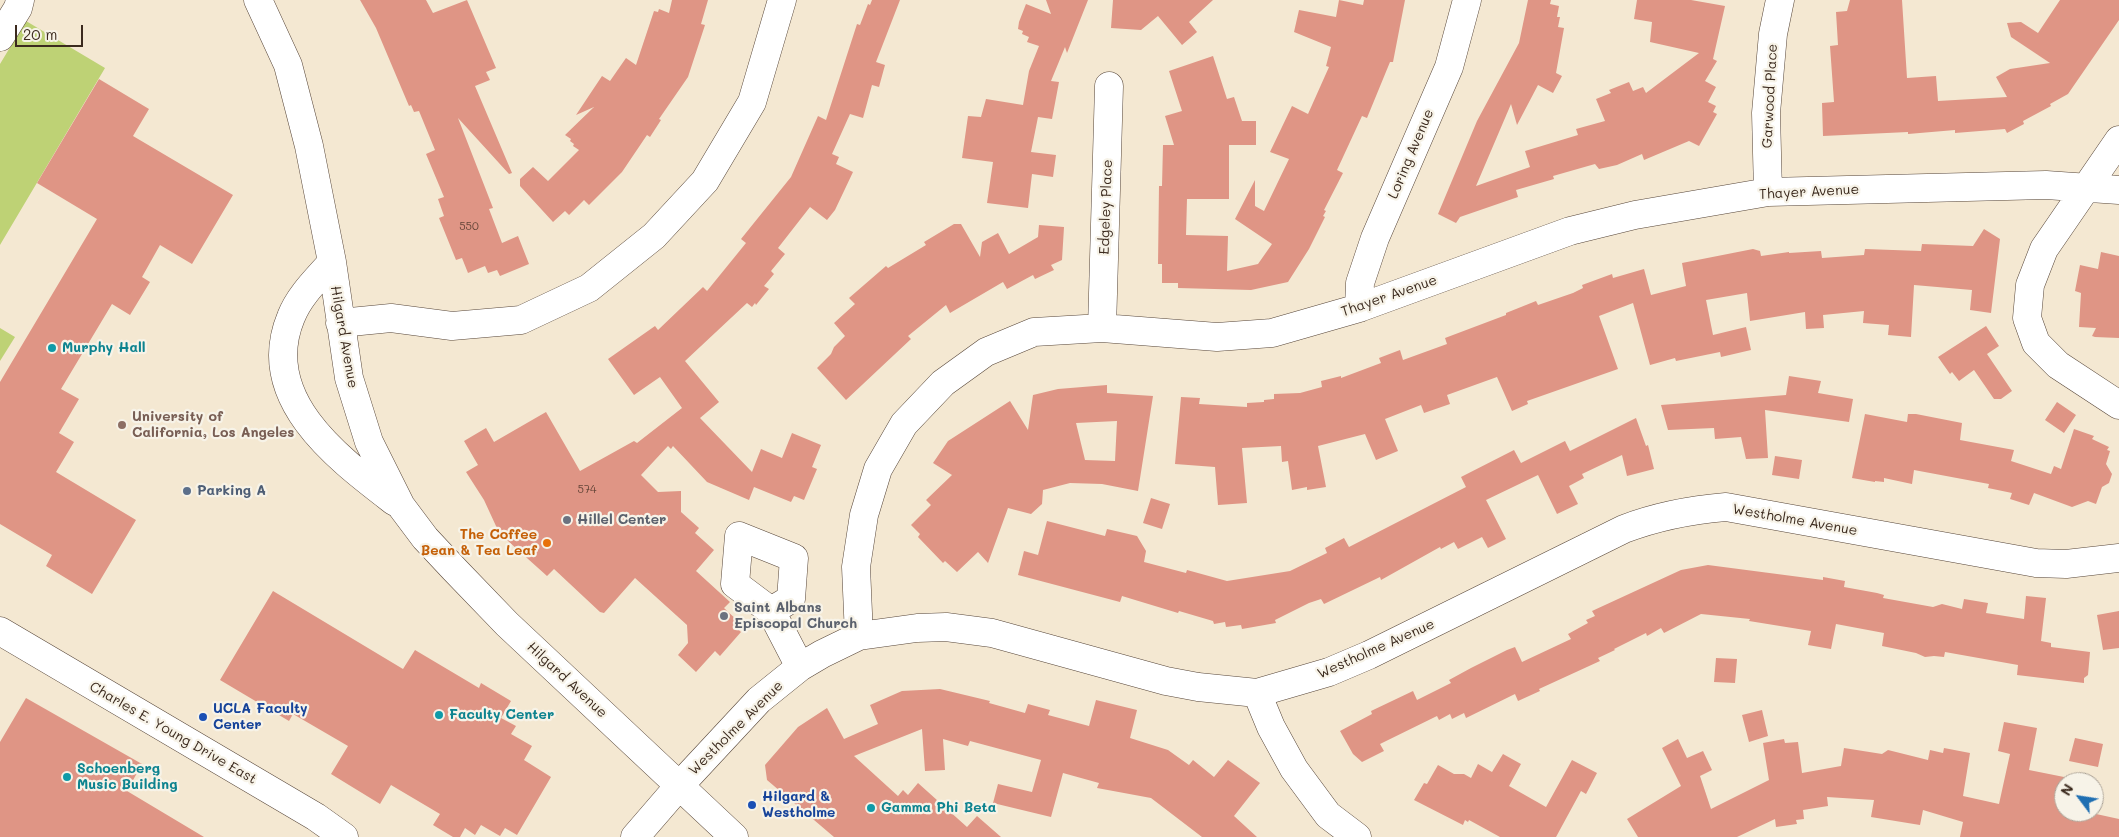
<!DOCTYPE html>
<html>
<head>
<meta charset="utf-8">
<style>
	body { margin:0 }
	#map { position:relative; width:2119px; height:837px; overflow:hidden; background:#f4e8d2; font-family:Mali,sans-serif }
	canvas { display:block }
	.north { position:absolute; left:2054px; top:772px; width:50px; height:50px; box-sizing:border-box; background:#f7f3e8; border:1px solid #aca397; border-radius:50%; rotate:301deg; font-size:14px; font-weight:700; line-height:20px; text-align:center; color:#3b2a1e }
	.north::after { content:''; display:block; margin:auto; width:18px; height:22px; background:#1f6fb2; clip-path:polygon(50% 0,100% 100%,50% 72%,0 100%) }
	.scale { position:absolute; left:15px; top:25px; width:68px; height:22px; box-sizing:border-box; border:2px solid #3b2a1e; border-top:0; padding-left:6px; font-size:15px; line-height:18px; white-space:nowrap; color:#3b2a1e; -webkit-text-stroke:4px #f7f3e8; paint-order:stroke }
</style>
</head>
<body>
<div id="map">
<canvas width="2119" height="837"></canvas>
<div class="north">N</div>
<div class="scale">20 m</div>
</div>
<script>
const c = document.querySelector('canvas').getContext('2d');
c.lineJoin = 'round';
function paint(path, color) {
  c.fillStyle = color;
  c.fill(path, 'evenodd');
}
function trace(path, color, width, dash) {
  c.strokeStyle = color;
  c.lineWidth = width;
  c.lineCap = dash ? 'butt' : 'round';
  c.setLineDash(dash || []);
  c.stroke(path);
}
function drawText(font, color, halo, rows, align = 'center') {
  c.font = font + ' Mali,sans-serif';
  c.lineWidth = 4.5;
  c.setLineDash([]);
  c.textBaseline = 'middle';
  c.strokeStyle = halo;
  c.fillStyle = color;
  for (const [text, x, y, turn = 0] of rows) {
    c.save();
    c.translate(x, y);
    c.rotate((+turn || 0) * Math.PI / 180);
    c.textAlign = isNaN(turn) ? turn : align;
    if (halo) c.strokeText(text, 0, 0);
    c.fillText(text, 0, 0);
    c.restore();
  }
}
paint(new Path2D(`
	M26,21L105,68L0,245V64Z
	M0,328L15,337L0,361Z`), '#bed275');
paint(new Path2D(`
	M360,0H426L433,13L467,0L496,68L486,72L490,80L475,86L512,173L509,174L458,118L493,208L489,209L502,243L518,236L529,264L500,276L497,270L488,273L485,266L468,273L462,258L456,260L439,218L444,216L438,199L444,197L426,154L435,150L419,111L414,112L411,105L409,106L376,28Z
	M672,0H708L701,24L705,25L688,77L659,119L661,120L650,137L647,135L622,172L589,205L584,200L569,215L565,211L553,222L520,186V179L533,167L548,181L579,150L573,146L574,144L570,141L571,139L565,135L594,107L576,115L602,76L610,81L626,58L636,65L654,11L658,12L659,9L669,13Z
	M872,0H900L876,62L885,65L879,87L872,85L863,118L850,114L832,154L839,157L836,164L853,172L835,210L827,220L810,207L778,248L785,254L771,271L774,274L764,286L769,289L756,305L755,303L752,307L747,303L685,361L719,402L700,418L752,472L761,449L782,458L792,433L821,445L812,467L817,469L804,500L794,496L791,502L754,487L749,500L707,482L673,446L671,449L668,446L641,475L658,492L681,491V512L699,528L695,533L714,550L696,571L730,602L724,608L739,622L735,626L741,632L720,656L715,651L696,672L678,655L688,643L687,625L635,578L604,613L600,612L554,569L547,576L508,541L496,526L484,500L466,472L478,465L464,441L486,428L494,442L546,412L580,471L634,441L637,443L682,408L660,377L634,395L608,359L655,326L658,330L703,287L707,291L746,243L741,239L791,177L818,116L826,120L857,24L860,25L868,4L870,5Z
	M1046,0H1088L1067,53L1065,47L1051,81L1059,82L1052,119L1038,117L1031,152L1056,155L1053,177L1032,174L1028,208L987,203L993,162L962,158L968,116L981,117L986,99L1023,105L1029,71L1039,46L1027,42L1029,37L1022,34L1023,31L1018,29L1019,22L1026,4L1051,14Z
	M1113,0H1213L1189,22L1197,32L1182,45L1158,16L1141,30L1111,28Z
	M1339,0L1363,5L1364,0H1405L1393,62H1390L1367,118L1362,116L1337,170L1343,173L1324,210L1326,211L1323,216L1325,217L1309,249L1288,282L1251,290L1178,288V283H1162V264H1158L1159,186H1162L1163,145H1174L1165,116L1182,111L1169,71L1213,56L1227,99L1234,97L1242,121H1256V145H1229V199H1187L1186,235L1228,236L1227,271L1258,264L1272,244L1235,219L1255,180V206L1264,211L1289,159L1270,152L1292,106L1308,114L1329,67L1326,66L1331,47L1294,32L1299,10L1336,17Z
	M1528,0H1551L1550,4L1559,6L1557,17H1560L1558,27L1564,28L1556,73L1562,76L1553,93L1538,85L1517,125L1511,104L1476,186L1530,167L1525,151L1578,135L1576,129L1605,121L1596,99L1611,93L1609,90L1629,82L1633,91L1643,87L1646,93L1699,53L1650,42L1652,22L1634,19L1637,0H1691L1725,6L1713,59L1717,61L1705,81L1716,87L1708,102L1716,106L1713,112L1717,114L1699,146L1689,141L1644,160L1642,154L1617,165L1599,169L1595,164L1553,176L1554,179L1516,190L1518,197L1460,217L1456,223L1438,214L1477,121L1519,43Z
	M1850,0H1902L1907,78L1936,76L1938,101L2007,97L1996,77L2010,69L2050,63L2011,37L2007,23L2021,22L2038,33L2060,0H2119V20L2068,94L2050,104L2051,106L2023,121L2024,124L2007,133L2005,129L1955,133V130L1908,134V132L1823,136L1822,103L1834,102L1830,46L1838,45L1836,12L1847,11Z
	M99,79L149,109L133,136L233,195L192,264L160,245L142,277L150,282L130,315L112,304L61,389L79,399L59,433L74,442L56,472L136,520L92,594L46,566L52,555L0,524V382L97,219L37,183Z
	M954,224H961L980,257L982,242L998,233L1009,254L1038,237L1039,225L1064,227L1062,260L1051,265L1054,270L1035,279L1033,275L1007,289L1003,282L950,313L946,305L908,336L911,339L846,400L817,368L831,354L834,347L845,336L834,323L855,304L849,298L886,266L888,268L926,245L924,242Z
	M1984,229L2000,239L1991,313L1970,310L1972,290L1914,285L1911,337L1888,335L1889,325L1863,323L1864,311L1823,315L1824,328L1806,329L1805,312L1750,321L1747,293L1706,300L1713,335L1746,327L1751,350L1721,357L1720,352L1676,361L1675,358L1650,365L1633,303L1599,316L1618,369L1527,401L1528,404L1512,411L1497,377L1447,395L1450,404L1424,413L1421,405L1385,419L1398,451L1376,460L1365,434L1318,446L1326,487L1307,490V487L1292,490L1288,461L1282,462L1281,446L1242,448L1247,503L1218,505L1215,467L1175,464L1181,397L1200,398L1199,404L1247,407V403L1264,402V400L1274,399V394L1300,393L1322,387L1321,381L1341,376V378L1381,363L1379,358L1400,350L1403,360L1447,344L1445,338L1506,315V313L1536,301L1538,305L1573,293L1583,288L1582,285L1612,274L1613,278L1644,269L1651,295L1686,286L1682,263L1753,249L1760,251L1761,256L1789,252V253L1821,251L1822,258L1864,255L1865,249L1921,251L1922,244L1973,246Z
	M2101,252L2119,256V338L2095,337L2092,336L2096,328L2079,327L2081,293L2075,291L2080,265L2098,269Z
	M1986,326L1999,346L1987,354L2012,391L2001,399H1994L1974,370L1959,381L1952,372L1950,374L1938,357Z
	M1789,376L1821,381L1818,393L1853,399L1849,422L1765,410L1768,458L1746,459L1741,437L1715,439L1714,428L1668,430L1661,405L1786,395Z
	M1107,385V393L1153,396L1138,491L1102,484L1070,483L1043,490L1042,504L1031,514L1008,508L988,563L978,552L957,572L945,561L943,563L918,537L920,534L911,525L931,505L926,500L952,475L933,463L948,441L1010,401L1028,430L1033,395L1058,389ZM1117,421L1115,461L1085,460L1076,423Z
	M2057,402L2076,415L2064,433L2045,420Z
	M1865,414L1907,422L1908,414H1916L1962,423L1960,440L2014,450L2011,461L2051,474L2054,466L2061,469L2074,429L2094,436L2092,439L2109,447L2107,450L2110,451L2106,464L2112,474L2109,483L2102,487L2096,504L2088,501L2072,507L2034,493L2029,505L2010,499L2012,493L1988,488L1989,484L1914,470L1912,484L1884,478V482L1875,481V482L1852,478Z
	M1636,418L1646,446L1648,445L1654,469L1627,476L1622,455L1582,474L1584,478L1569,486L1578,504L1557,514L1538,475L1486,500L1506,539L1488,548L1482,537L1458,549L1454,542L1441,549L1440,547L1381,580L1380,577L1324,604L1321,599L1309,603L1275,620L1276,623L1242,629L1241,625L1226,627L1225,622L1214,624L1213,621L1179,611L1178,613L1122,596L1120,602L1018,575L1024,551L1038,555L1047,521L1105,536L1107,529L1137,536L1146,551L1144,562L1186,573L1187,570L1227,581L1290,571L1327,553L1325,548L1344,538L1349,547L1466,487L1461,477L1514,450L1521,463L1565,441L1570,451Z
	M1775,456L1802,460L1799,479L1772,475Z
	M1151,498L1170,504L1162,529L1143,523Z
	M1708,565L1823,580V577L1845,581L1844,587L1877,593L1884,595L1883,598L1933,607L1942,604L1962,609L1964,599L1988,603L1986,613L2024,619L2026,596L2046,598L2041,641L2051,643V647L2090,652L2088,675L2084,678V683L2017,675L2018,665L1945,652L1944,657L1934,656L1925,657L1916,653L1882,646L1884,633L1836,624L1831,649L1808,645L1811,631L1749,621L1750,619L1701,614L1664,633L1661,628L1647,636L1646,633L1614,649L1615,650L1598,658L1600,661L1539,689L1540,691L1518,701L1515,694L1466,718L1464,713L1452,719L1450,714L1439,720L1437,716L1380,744L1384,751L1362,762L1353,754L1340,731L1372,714L1371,711L1413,691L1417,700L1451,683L1449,680L1471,668L1507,650L1515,647L1522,662L1571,639L1568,634L1588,623L1586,620L1595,616L1592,611L1681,570Z
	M273,591L403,669L415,650L479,688L481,683L511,701L501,718L516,726L511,734L532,746L524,760L551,777L517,835L505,828L500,836L481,825L475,835L465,828L460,837H453L433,825L440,814L391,785L380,804L331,774L348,746L293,714L289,721L220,680Z
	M2119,611V648L2103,650L2097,615Z
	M1716,658L1737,659L1735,683L1714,682Z
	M940,689L990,701L989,703L1025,713L1028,704L1050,710L1048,715L1089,726L1096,700L1137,710L1130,738L1168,750L1189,765L1193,760L1214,777L1228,760L1260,783L1234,816L1257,837H1202L1151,798L1097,788L1099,783L1063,773L1051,817L993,803L998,784L1032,792L1041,760L970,741L968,746L943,739L945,770L925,771L922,729L854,756L898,796L903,790L908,795L918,783L967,827L977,816L1001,837H834L767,780L765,765L798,727L827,708L844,739L878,724L870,705L902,691Z
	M26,698L142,764L127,791L204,837H0V742Z
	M1762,710L1768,736L1749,742L1742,715Z
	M2004,722L2037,728L2029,770L2064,777V812H2087L2119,819V837H1960L1963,822L1923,810L1920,825L1871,817L1874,800L1827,797L1828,806L1803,810L1804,819L1796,820L1797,824L1776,827L1775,819L1737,837H1638L1627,819L1681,786L1662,748L1678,739L1687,758L1703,751L1712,770L1700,776L1711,809L1769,780L1763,743L1784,739L1785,743L1798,742L1802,773L1841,766L1844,748L1882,754L1888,750L1928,760L1930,750L1943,753L1944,748L1970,753L1963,796L1999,804L2010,754L1998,751Z
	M2075,738L2103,744L2098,767L2069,761Z
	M1503,754L1521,764L1509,786L1546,807L1572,760L1597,773L1586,794L1581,791L1556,837H1500L1469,820L1468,822L1465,820L1463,825L1414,800L1424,783L1427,784L1438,765L1454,774H1464L1471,778L1478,764L1492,772Z`), '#df9585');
const minor = new Path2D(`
	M258,0L288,65L309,146L332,262L349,378L369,442L401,506L425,538L454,569L507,624L734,837
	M0,37L18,8L20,0
	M2119,140L2044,249L2030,285L2027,318L2036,343L2058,365L2119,405
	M1768,192L1766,113L1773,34L1780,0
	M332,262C317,279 299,296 291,317C257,399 339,459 395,502
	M1359,308L1360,283L1375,238L1449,67L1467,0
	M340,323L391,318L452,326L521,320L589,288L654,236L705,181L752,102L782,0
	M1102,328L1109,86
	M771,611L735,584L739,536L794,558L791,599L771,611L800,667
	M0,631L316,817L344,837
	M859,636L856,567L864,515L878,469L904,424L943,383L986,352L1034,332L1102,328L1217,337L1272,333L1359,308L1570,231L1635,215L1768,192L2046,185L2119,190
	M1257,693L1271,727L1294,769L1328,815L1357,837
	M635,837L679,786L759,700L800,667L822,654L859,636L917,628L946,627L992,633L1166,681L1198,687L1257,693L1329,672L1369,655L1624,529C1658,516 1690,510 1726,507L2036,563L2066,564L2119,558`);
trace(minor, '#574639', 29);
trace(minor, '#fff', 28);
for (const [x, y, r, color] of [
	[52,348,5,"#0f9aa8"],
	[122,425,5,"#8d6e63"],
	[187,491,5,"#5c6f8a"],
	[567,520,5,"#6b7280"],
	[547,543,5,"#e8710a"],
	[724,616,5,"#6b7280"],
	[439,715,5,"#0f9aa8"],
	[203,717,5,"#1a4fb4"],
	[67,777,5,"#0f9aa8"],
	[752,805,5,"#1a4fb4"],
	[871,808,5,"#0f9aa8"]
]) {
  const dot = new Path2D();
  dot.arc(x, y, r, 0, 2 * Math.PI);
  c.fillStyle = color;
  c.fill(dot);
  trace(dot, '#f7f3e8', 2);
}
drawText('11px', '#644538', null, [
	["550",469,227],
	["574",587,490]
]);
drawText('14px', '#3b2a1e', '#f7f3e8', [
	["Garwood Place",1770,96,-87],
	["Loring Avenue",1411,154,-67],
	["Thayer Avenue",1809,192,-3],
	["Edgeley Place",1106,207,-88],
	["Thayer Avenue",1389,296,-19],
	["Hilgard Avenue",344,337,80],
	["Westholme Avenue",1795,520,10],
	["Westholme Avenue",1376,649,-24],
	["Hilgard Avenue",567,680,43],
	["Westholme Avenue",736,728,-45],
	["Charles E. Young Drive East",173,733,30]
]);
drawText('bold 14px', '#0d838f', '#f7f3e8', [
	["Murphy Hall",62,348],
	["Faculty Center",449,715],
	["Schoenberg",77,769],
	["Music Building",77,785],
	["Gamma Phi Beta",881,808]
], 'left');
drawText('bold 14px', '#785e54', '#f7f3e8', [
	["University of",132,417],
	["California, Los Angeles",132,433]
], 'left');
drawText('bold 14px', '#4e5e75', '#f7f3e8', [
	["Parking A",197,491]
], 'left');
drawText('bold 14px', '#5b616d', '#f7f3e8', [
	["Hillel Center",577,520],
	["Saint Albans",734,608],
	["Episcopal Church",734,624]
], 'left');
drawText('bold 14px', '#c56008', '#f7f3e8', [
	["The Coffee",537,535],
	["Bean & Tea Leaf",537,551]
], 'right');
drawText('bold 14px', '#164399', '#f7f3e8', [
	["UCLA Faculty",213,709],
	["Center",213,725],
	["Hilgard &",762,797],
	["Westholme",762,813]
], 'left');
</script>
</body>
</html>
